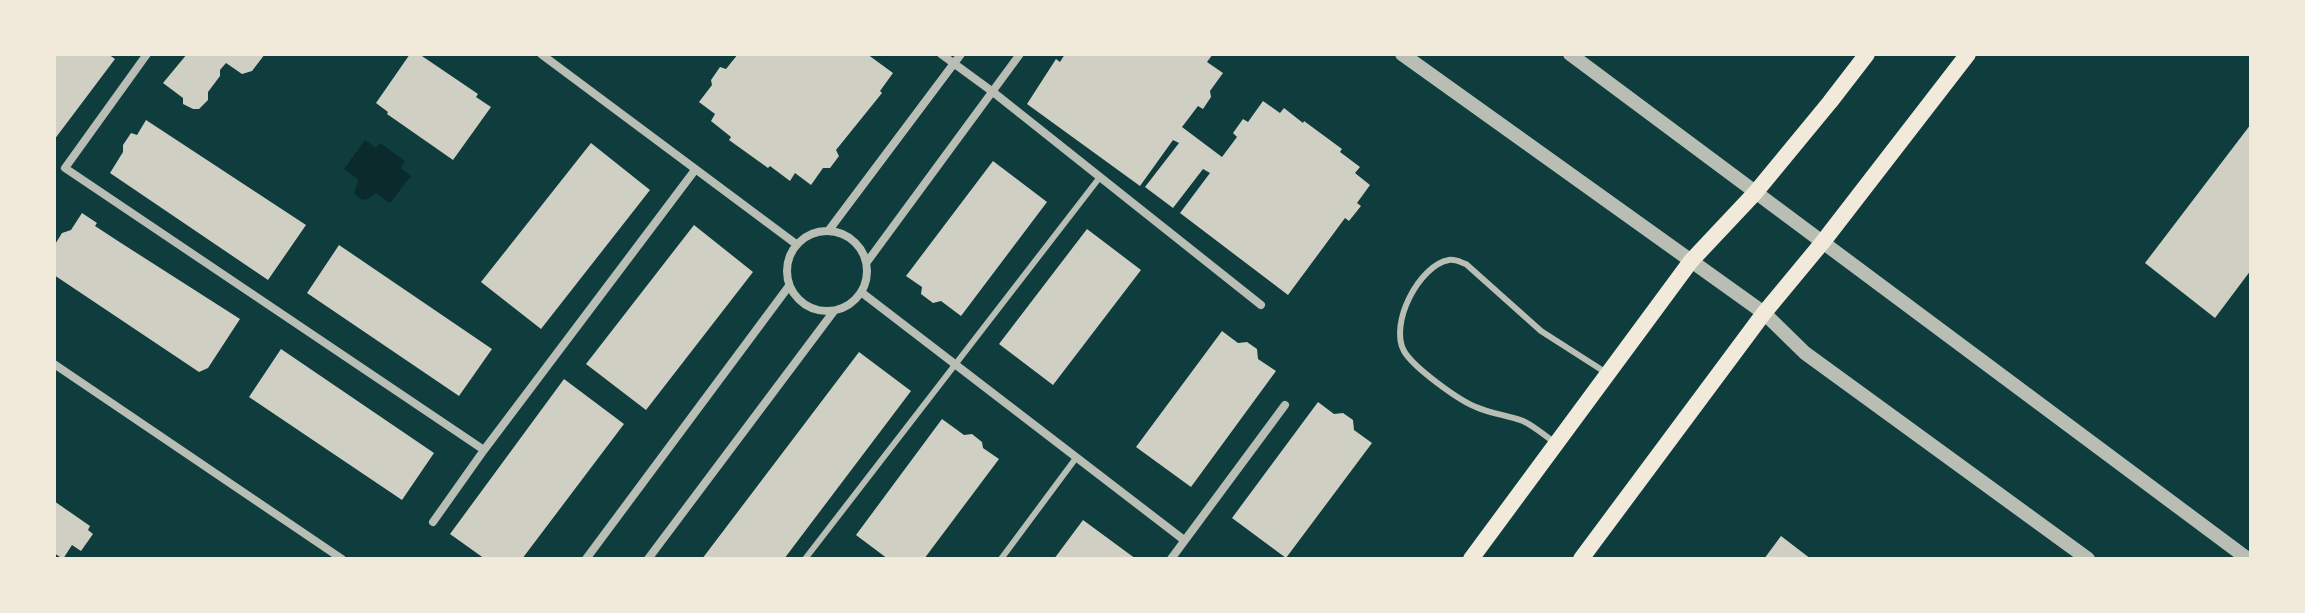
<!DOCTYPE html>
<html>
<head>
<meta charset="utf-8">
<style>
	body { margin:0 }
	#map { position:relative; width:2305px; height:613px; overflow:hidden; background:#0f3d3e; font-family:"Fira Sans Condensed",sans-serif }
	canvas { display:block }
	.frame { position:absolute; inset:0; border:56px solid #f1e9da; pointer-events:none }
</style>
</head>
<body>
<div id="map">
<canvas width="2305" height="613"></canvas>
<div class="frame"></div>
</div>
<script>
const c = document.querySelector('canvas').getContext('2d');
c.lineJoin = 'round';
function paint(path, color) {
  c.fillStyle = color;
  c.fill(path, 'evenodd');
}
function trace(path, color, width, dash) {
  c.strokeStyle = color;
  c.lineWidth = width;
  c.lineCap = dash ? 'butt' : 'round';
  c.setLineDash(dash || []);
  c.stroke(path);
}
paint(new Path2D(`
	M365,140L376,148L380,143L405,161L401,168L411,176L390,203L376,193C369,201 360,203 354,192L359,180L344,169Z`), '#0a2a2b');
paint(new Path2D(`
	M54,54H108L115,59L54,140Z
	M187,54H265L252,71L242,74L226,63L220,70V76L208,92V100L199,109H193L183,104V98L163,83Z
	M410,54H419L478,94L476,97L491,107L453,160L387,114L388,112L376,103Z
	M738,54H867L893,73L880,91L882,93L836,150L839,156L830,168H823L811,185L795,173L790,181L770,166L768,168L729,140L731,137L711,121L715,114L699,102L712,85L711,80L720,67L726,69Z
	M1065,54H1213L1207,62L1223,73L1210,91L1211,97L1203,109L1198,106L1182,127L1222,157L1237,137L1233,133L1243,119L1248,122L1263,101L1280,113L1284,108L1303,123L1304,121L1342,149L1340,152L1360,167L1355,173L1370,185L1357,203L1361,206L1349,221L1345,218L1288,295L1180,213L1210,173L1203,169L1173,208L1145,187L1179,143L1173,140L1140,186L1027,104L1056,59L1060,62Z
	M146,120L306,225L268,280L110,173L123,152V145L131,133L137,135Z
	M2251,124V270L2215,318L2145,263Z
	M591,143L650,190L541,329L481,282Z
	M993,161L1047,202L961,316L941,301L933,303L921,294L922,287L906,276Z
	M82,213L97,223L95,226L121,243L240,319L208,368L199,372L54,275V246L62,233L71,230Z
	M694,225L753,272L646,410L586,364Z
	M1087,229L1141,270L1053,385L999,344Z
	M339,245L492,349L459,396L307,293Z
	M1222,331L1238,343L1247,342L1257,349L1258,359L1276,371L1191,487L1136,447Z
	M281,349L434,453L402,500L249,397Z
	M859,352L911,391L784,559H702Z
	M564,379L624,424L522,559H485L450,534Z
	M1318,402L1334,414L1343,413L1353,420L1354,430L1372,443L1286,558L1232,518Z
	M942,419L964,435L972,434L982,442L983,448L999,459L924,559H888L856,535Z
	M54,501L90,526L88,530L93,534L81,551L72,545L63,559L54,553Z
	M1083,520L1136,559H1054Z
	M1781,536L1811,559H1764Z`), '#cfcfc3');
trace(new Path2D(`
	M1554,442C1544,435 1534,426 1523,421C1508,415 1491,414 1476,407C1458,400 1413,367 1404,351C1389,324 1419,265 1449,260C1455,259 1460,262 1466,264L1541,331L1605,372
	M805,559L1100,177
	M1001,559L1076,458`), '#b8beb3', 6);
trace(new Path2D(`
	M147,54L65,168L484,450
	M541,54L796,244
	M941,54L993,92L1261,305
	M829,230L961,54
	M787 271a40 40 0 1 1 80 0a40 40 0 1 1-80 0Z
	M867,262L1020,54
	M861,292L1184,540
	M54,364L342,559
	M433,522L484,450L695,170
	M586,559L789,286
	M648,559L834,311
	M1171,559L1285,405`), '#b8beb3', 8);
trace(new Path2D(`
	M1402,54L1764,313L1805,353L2088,559
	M1570,54L2248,559`), '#b8beb3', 14);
trace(new Path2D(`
	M1471,559L1691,261L1755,193L1830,102L1867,54
	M1581,559L1764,313L1822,243L1968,54`), '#f1e9da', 16);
</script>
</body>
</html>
